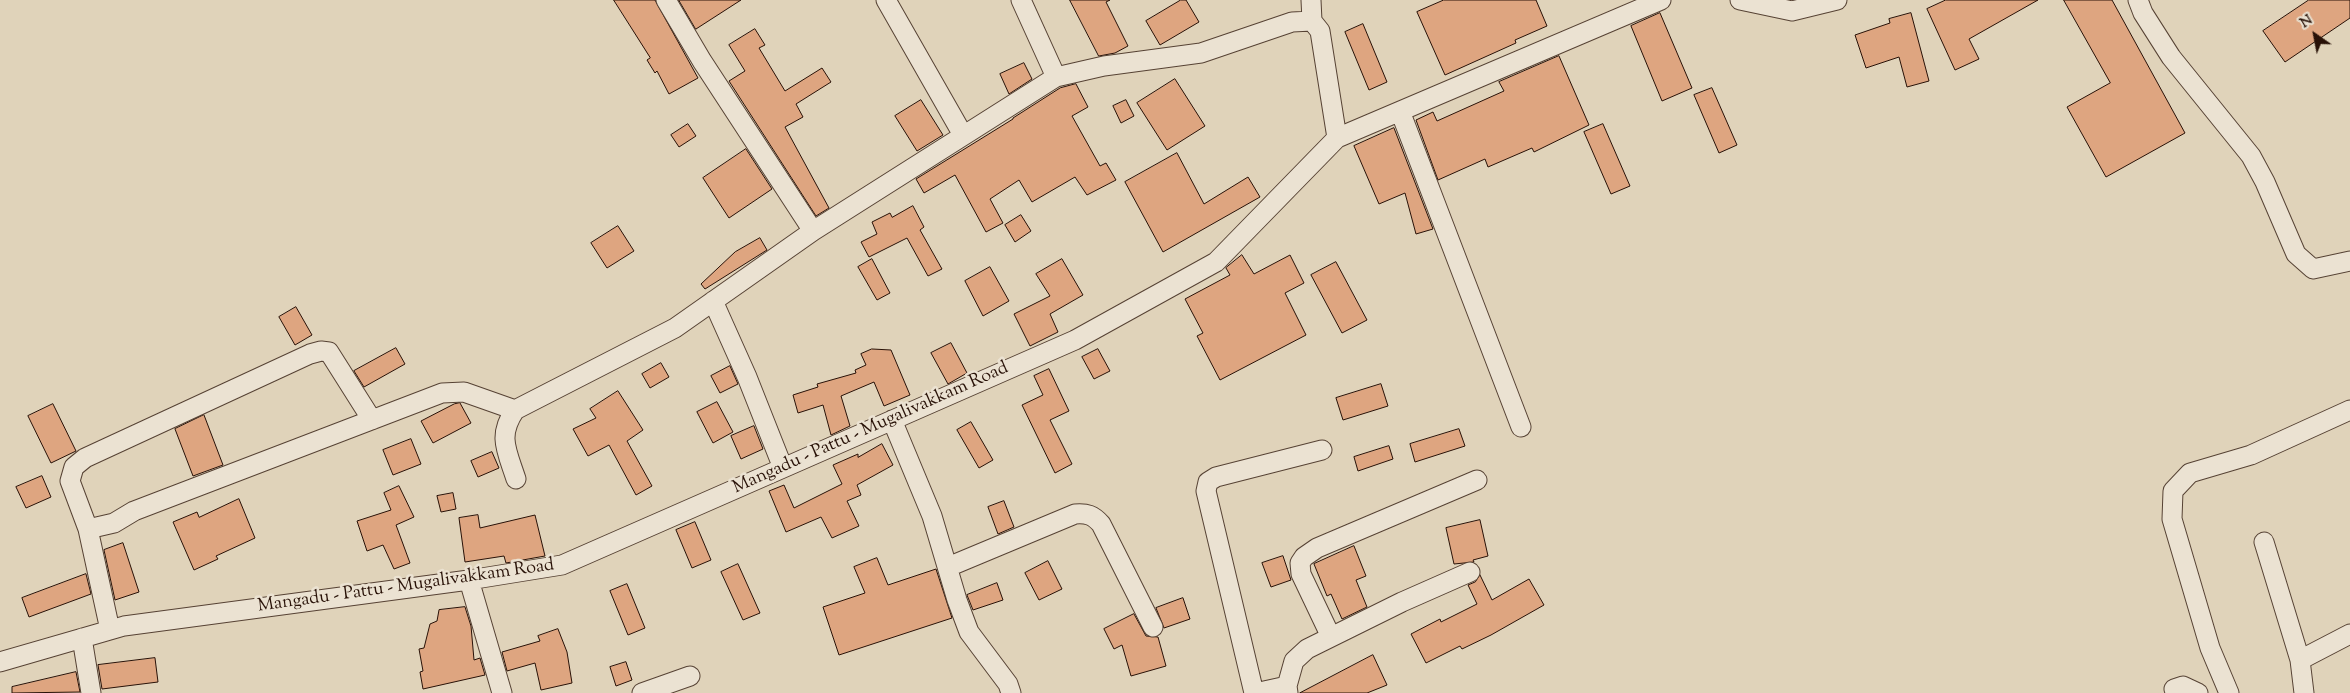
<!DOCTYPE html>
<html>
<head>
<meta charset="utf-8">
<style>
	body { margin:0 }
	#map { position:relative; width:2350px; height:693px; overflow:hidden; background:#e0d3ba; font-family:"Sorts Mill Goudy",serif }
	canvas { display:block }
	.north { position:absolute; left:2290px; top:10px; width:50px; height:50px; -webkit-text-stroke:4px #ebe2d2; paint-order:stroke; rotate:327deg; font-size:14px; font-weight:700; line-height:20px; text-align:center; color:#281107 }
	.north::after { content:''; display:block; margin:auto; width:18px; height:22px; background:#281107; clip-path:polygon(50% 0,100% 100%,50% 72%,0 100%) }
</style>
</head>
<body>
<div id="map">
<canvas width="2350" height="693"></canvas>
<div class="north">N</div>
</div>
<script>
const c = document.querySelector('canvas').getContext('2d');
c.lineJoin = 'round';
function paint(path, color) {
  c.fillStyle = color;
  c.fill(path, 'evenodd');
}
function trace(path, color, width, dash) {
  c.strokeStyle = color;
  c.lineWidth = width;
  c.lineCap = dash ? 'butt' : 'round';
  c.setLineDash(dash || []);
  c.stroke(path);
}
function drawText(font, color, halo, rows, align = 'center') {
  c.font = font + ' "Sorts Mill Goudy",serif';
  c.lineWidth = 5;
  c.setLineDash([]);
  c.textBaseline = 'middle';
  c.strokeStyle = halo;
  c.fillStyle = color;
  for (const [text, x, y, turn = 0] of rows) {
    c.save();
    c.translate(x, y);
    c.rotate((+turn || 0) * Math.PI / 180);
    c.textAlign = isNaN(turn) ? turn : align;
    if (halo) c.strokeText(text, 0, 0);
    c.fillText(text, 0, 0);
    c.restore();
  }
}
const building = new Path2D(`
	M614,0H655L698,78L669,94L657,71L655,73L647,60L650,58Z
	M679,0H741L696,29Z
	M1070,0H1110L1106,2L1128,46L1115,53L1099,56Z
	M1181,0H1186L1199,22L1160,45L1146,21Z
	M1444,0H1536L1547,26L1515,40L1516,43L1445,75L1417,12Z
	M1946,0H2038L1969,39L1979,59L1955,70L1927,9Z
	M2064,0H2112L2185,133L2106,177L2067,107L2110,83Z
	M2309,0H2350V18L2285,62L2263,31Z
	M1660,13L1692,88L1662,101L1631,26Z
	M1911,13L1929,81L1907,87L1899,57L1866,68L1855,35L1890,23L1889,19Z
	M1363,24L1387,82L1369,90L1345,32Z
	M755,29L765,45L759,48L785,91L822,68L831,82L796,104L803,117L785,127L829,208L816,216L729,81L745,71L729,45Z
	M1559,56L1589,125L1534,152L1532,148L1488,167L1485,159L1438,180L1416,120L1433,112L1437,121L1504,91L1499,82Z
	M1024,63L1032,79L1009,94L1000,74Z
	M1175,79L1205,126L1167,150L1137,103Z
	M1076,84L1088,107L1072,116L1100,166L1106,163L1116,180L1087,195L1075,177L1032,202L1019,180L990,199L1003,223L986,232L955,175L924,193L916,179L1013,119V118L1060,88Z
	M1712,88L1737,145L1719,153L1694,95Z
	M921,100L943,135L917,151L895,116Z
	M1126,100L1134,116L1121,123L1113,106Z
	M688,124L696,136L679,147L671,135Z
	M1603,124L1630,186L1611,194L1584,132Z
	M1394,128L1433,229L1416,234L1405,193L1379,204L1354,146Z
	M746,149L772,189L729,218L703,178Z
	M1177,153L1204,204L1248,177L1260,197L1163,252L1125,182Z
	M913,206L924,227L920,230L942,269L928,276L907,238L869,257L861,242L877,234L872,222L890,213L892,217Z
	M1021,215L1031,231L1015,242L1005,225Z
	M618,226L634,251L607,268L591,243Z
	M760,238L767,250L705,289L701,284L735,252Z
	M1242,255L1254,274L1290,255L1304,283L1285,293L1306,335L1220,380L1197,336L1203,333L1185,299L1230,275L1226,268Z
	M872,259L890,293L877,300L858,267Z
	M1062,259L1083,295L1050,314L1058,332L1030,346L1014,314L1050,296L1036,274Z
	M1336,262L1367,320L1342,333L1311,275Z
	M990,267L1009,301L983,316L965,281Z
	M296,307L312,335L295,345L279,317Z
	M951,343L967,373L948,384L931,353Z
	M396,348L405,364L364,387L354,371Z
	M872,349L891,350L910,395L884,406L874,382L841,396L850,426L831,435L823,405L798,413L793,395L818,387L817,384L856,373L855,370L866,365L861,354Z
	M1098,349L1110,371L1094,379L1082,357Z
	M661,363L669,377L650,388L642,374Z
	M730,366L738,384L720,393L711,376Z
	M1049,369L1069,411L1050,420L1072,464L1055,473L1022,405L1043,395L1034,376Z
	M1381,384L1388,406L1343,420L1336,398Z
	M618,391L643,430L627,441L652,486L636,495L609,445L588,456L573,429L596,418L590,409Z
	M717,402L733,432L713,443L697,412Z
	M460,403L471,423L433,443L421,421L454,404Z
	M53,404L76,451L51,463L28,416Z
	M204,415L223,465L193,476L175,429Z
	M971,422L993,460L979,468L957,430Z
	M754,426L763,449L741,459L731,436Z
	M1459,429L1465,446L1415,462L1410,444Z
	M411,439L421,464L393,475L383,450Z
	M882,444L893,465L857,485L861,495L847,501L859,526L832,538L821,517L786,532L769,491L784,485L794,508L842,484L833,465L858,454V457Z
	M1389,446L1393,459L1358,471L1354,457Z
	M492,452L499,468L478,477L471,461Z
	M42,476L51,497L26,508L16,487Z
	M399,486L414,517L396,525L410,563L394,569L383,545L367,551L357,521L391,510L384,493Z
	M453,493L456,509L441,512L437,496Z
	M239,499L255,538L216,556L218,559L194,570L173,522L197,512L199,517Z
	M1004,501L1014,527L998,534L988,507Z
	M478,515L480,528L535,515L545,556L506,563L504,556L465,562L459,518Z
	M1480,520L1488,556L1473,560L1474,562L1454,564L1446,528Z
	M695,522L711,560L692,568L676,530Z
	M123,543L139,592L115,600L104,550Z
	M1354,546L1366,576L1356,580L1367,607L1342,619L1331,594L1327,596L1314,564Z
	M1283,556L1291,580L1271,587L1262,563Z
	M877,558L888,585L936,569L952,618L839,655L823,607L865,593L854,567Z
	M1048,561L1062,589L1039,600L1025,573Z
	M738,564L760,613L743,620L721,572Z
	M86,574L91,594L29,617L22,598Z
	M1480,575L1492,600L1529,579L1544,605L1491,635L1462,649L1460,646L1426,663L1411,634L1440,619L1441,622L1477,604L1468,585L1475,582Z
	M997,583L1003,600L973,610L967,595Z
	M627,584L645,628L628,635L610,591Z
	M1183,598L1190,619L1164,628L1156,608Z
	M465,607L471,626L474,660L480,658L485,675L423,689L420,672L423,671L419,649L424,648L430,624L437,621L439,610Z
	M1134,614L1146,636L1158,637L1166,666L1131,676L1122,645L1114,649L1104,629Z
	M558,629L567,652L572,683L541,690L535,663L507,671L502,652L540,641L538,636Z
	M1373,655L1387,685L1367,693H1300Z
	M155,658L158,682L102,689L98,665Z
	M626,662L632,680L616,686L610,667Z
	M76,672L80,692L12,693V687Z`);
paint(building, '#dea580');
trace(building, '#281107', 1);
const minor = new Path2D(`
	M666,0L702,61L813,231
	M886,0L963,135
	M1021,0L1056,77
	M1311,0L1312,21
	M1740,0L1792,11L1837,0
	M2138,0L2143,13L2171,57L2251,156L2265,182L2296,254L2313,269L2350,261
	M1400,111L1521,427
	M713,301L747,377L783,468
	M892,420L932,516L957,600L969,632L1008,684L1011,693
	M516,479C507,451 497,436 515,410L675,328L813,231L1056,77L1104,66L1201,53L1292,22L1312,21L1320,31L1337,138
	M88,529L70,481L74,467L85,458L310,354L321,351L329,352L372,420
	M2264,542L2300,660
	M948,567L1075,514C1087,513 1093,515 1101,524L1153,627
	M469,580L502,693
	M110,630L88,529L114,523L134,511L442,393L464,392L515,410
	M1331,637L1301,574L1300,563L1304,557L1317,548L1477,480
	M82,638L91,693
	M0,662L124,626L469,580L562,565L1075,340L1216,262L1337,138L1661,0
	M2174,689L2183,686L2198,693
	M642,693L690,676
	M1254,693L1206,491L1208,482L1216,477L1322,450
	M1255,693L1287,686
	M1288,693L1287,686L1294,661L1307,649L1402,602L1470,572
	M2229,693L2210,648L2172,519L2173,491L2190,473L2251,455L2350,410
	M2304,693L2300,660L2350,634`);
trace(minor, '#564234', 21);
trace(minor, '#ebe2d2', 19);
drawText('18px', '#281107', '#ebe2d2', [
	["Mangadu - Pattu - Mugalivakkam Road",871,429,-24],
	["Mangadu - Pattu - Mugalivakkam Road",406,587,-8]
]);
</script>
</body>
</html>
